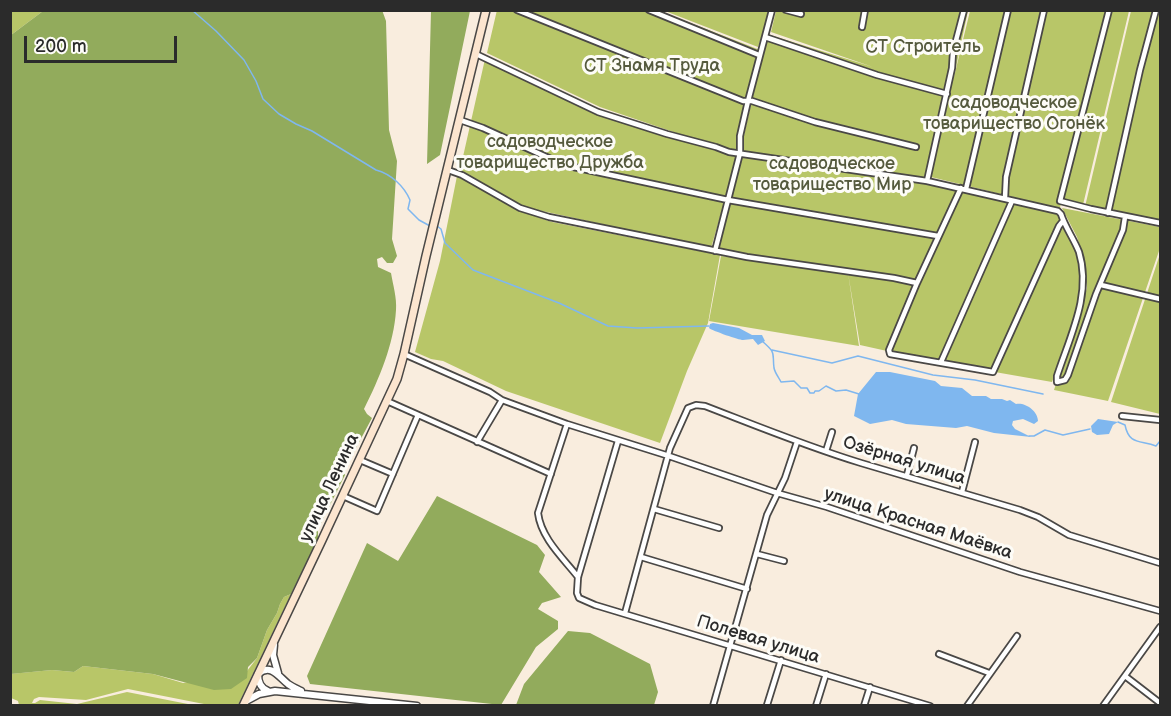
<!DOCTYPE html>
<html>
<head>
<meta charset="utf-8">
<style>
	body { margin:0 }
	#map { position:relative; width:1171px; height:716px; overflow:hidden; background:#f9edde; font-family:"Balsamiq Sans",sans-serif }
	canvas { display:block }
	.frame { position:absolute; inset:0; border:12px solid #2b2b2b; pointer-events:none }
	.scale { position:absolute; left:24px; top:36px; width:153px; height:27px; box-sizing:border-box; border:3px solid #2b2b2b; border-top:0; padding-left:8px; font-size:18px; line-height:21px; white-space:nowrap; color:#2b2b2b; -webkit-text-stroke:4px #fdfcf7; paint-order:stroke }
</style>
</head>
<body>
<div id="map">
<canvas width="1171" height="716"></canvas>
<div class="frame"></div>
<div class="scale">200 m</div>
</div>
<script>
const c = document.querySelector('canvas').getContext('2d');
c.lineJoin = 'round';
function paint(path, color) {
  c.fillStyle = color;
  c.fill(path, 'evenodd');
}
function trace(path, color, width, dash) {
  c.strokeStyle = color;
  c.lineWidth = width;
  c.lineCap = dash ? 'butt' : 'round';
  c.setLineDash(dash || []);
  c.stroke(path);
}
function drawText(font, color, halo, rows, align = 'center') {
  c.font = font + ' "Balsamiq Sans",sans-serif';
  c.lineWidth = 6;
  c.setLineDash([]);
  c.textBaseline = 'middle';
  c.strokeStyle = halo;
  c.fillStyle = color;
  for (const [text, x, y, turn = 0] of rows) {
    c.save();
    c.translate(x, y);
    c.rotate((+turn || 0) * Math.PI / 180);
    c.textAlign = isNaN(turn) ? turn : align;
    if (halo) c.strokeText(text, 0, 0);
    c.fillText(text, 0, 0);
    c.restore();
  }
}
paint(new Path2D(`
	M497,10L660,11L760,50L738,154L600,107L487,53Z
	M11,11H43L11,35Z
	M665,11H770L758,47Z
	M776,11H968L953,81L970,11H1129L1082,209L1061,204L1060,207L1074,235L1086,291L1087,288L1083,255L1077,237L1062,208L1160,227V248L1108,401L1054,390L1077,319L1052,382L886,353L887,351L860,345L848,273L859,346L709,321L721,256L815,268L718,250L767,34L873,67L771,32ZM946,92L950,94L931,177L1017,198L963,186L961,189L925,177Z
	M1131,11H1160V225L1084,211Z
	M485,59L599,109L738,155L711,248L524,207L460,170Z
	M457,176L520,211L552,222L720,255L708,323L687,371L660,443L506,391L443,361L431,359L415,352L440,261Z
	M1160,254V414L1111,402Z
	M291,594L238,705H209L128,689L86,700L39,697L34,699L32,703H35L40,700L77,704L127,692L193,705H19L18,701L11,698L10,674L52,670L74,672L83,666L153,674L183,683L247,671L257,658L267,630L277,613L280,604L284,597Z`), '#b8c668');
paint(new Path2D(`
	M43,11L382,10L386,21L389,130L397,161L392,239L397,256L393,263H387L382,257L377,259L378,267L391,273C393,285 397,298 396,310C394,344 379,379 364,409L367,414L372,418L349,461L344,460L339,463L340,470L345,471V475L318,529V539L291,594L284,597L280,604L277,613L267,630L257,658L248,667L247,678L231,689L214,690L153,674L83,666L74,672L52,670L11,674V35Z
	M431,11H470L440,155L427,164Z
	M437,496L537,545L545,555L539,572L561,597L542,603L538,609L558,621V629L536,647L501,705L310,684L307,676L367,543L398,561Z
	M568,631L590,633L650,664L658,692L654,705H516L524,684Z`), '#92ab5c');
paint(new Path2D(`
	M713,323L739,328L752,335H762L765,341L758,345L753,339C749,339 746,340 743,340C739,340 713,331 709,328L710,324Z
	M876,372H890L935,381L941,386L962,388L972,396H986L991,399H1002L1007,401L1010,400L1016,404C1025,402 1038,411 1038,421L1034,424L1023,419L1013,421L1012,425L1015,429L1031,437L994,433L967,426L956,428L906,424L892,420L870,424L854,416L858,394Z
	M1098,419L1118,422L1113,425L1109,434L1097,435L1092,432L1091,426Z`), '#7fb7ef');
trace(new Path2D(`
	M192,10L216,31L244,60L256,81L263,99L279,114L296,124L312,131L376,170C391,174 404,186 410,200L408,209L419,220L430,226
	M437,226L441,229L445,243L473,270L559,303L608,326L637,328L709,326
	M762,341C777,354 772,352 774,368C775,373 779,378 781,382L794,381L801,388H807L810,393H814L815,391H819L826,386L836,391L846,390L859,394
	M772,350L832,363L858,356L933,375L975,380L1043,394
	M1118,422L1125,425C1129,445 1140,440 1156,446L1160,441
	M1029,436H1034L1045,430L1063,435L1090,429`), '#7fb7ef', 1.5);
const minor = new Path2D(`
	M517,10L743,101H752L815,122L916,147
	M649,10L759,55
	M786,10L801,14
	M1109,10L1060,201L1091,209L1160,223
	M862,27L865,10
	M765,37L877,75L947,94
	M476,54L598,112L667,134L716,147L729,152L927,181L1058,211L1061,214C1065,227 1074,239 1079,252C1092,294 1070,336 1057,376V382L1065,380L1068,375L1096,294L1123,230L1125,217
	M460,120L483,128L564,165L728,200L938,236
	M448,170L462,175L520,208L549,217L747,257L894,278L917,283
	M927,181L952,68L953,52L964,10
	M961,188L917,283L889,350L890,354L993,372L1059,226L1063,221
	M966,189L1008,10
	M1005,198L1006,177L1044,10
	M1108,213L1140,70L1156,10
	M715,251L740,153V136L748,101L772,10
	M1101,285L1160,299
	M404,354L490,392L502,400L567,424L669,456L777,493L827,507L1020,572L1160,611
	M941,362L1012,201
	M387,401L551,474
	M1122,416L1160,420
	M567,424L538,513C541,538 563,558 578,577
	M618,441L578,577L577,593L579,598L595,605L930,706
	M477,442L502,400
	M826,451L832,432
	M360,460L393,474
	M907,475L914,448
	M962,492L975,442
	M343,496L377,511L418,415
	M654,509L719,528
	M757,554L784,561
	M641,557L747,589
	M625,613L670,448L688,408L696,405L705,406C757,426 808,447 861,463C914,479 967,494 1020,510L1038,517L1069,535L1160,563
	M939,654L989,673
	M1125,676L1160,703
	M767,705L781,660
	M713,706L767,515L785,478L797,442
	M816,706L826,674
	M864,706L870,687
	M967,706L1017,636
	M1103,706L1160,627`);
const tertiary = new Path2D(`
	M274,645L273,655L278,673
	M268,691C260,688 258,682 258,674C271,663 278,676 288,684C292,687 297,689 301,691
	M246,701L259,694L275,691L417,706`);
const secondary = new Path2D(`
	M243,706L322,540L397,379L404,354L426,256L486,10`);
trace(minor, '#4a4846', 8);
trace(tertiary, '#4a4846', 9);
trace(secondary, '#4a4846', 10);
trace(minor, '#fff', 4.5);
trace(tertiary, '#fff', 6);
trace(secondary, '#fce5cf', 7);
drawText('18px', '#555a3d', '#fdfcf7', [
	["СТ Строитель",923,47],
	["СТ Знамя Труда",652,66],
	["садоводческое",1014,103],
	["товарищество Огонёк",1014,124],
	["садоводческое",550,142],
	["товарищество Дружба",550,163],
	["садоводческое",832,164],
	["товарищество Мир",832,185]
]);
drawText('18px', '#2b2b2b', '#fdfcf7', [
	["Озёрная улица",904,461,17],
	["улица Ленина",330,488,-65],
	["улица Красная Маёвка",918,524,18],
	["Полевая улица",758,640,17]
]);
</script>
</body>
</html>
